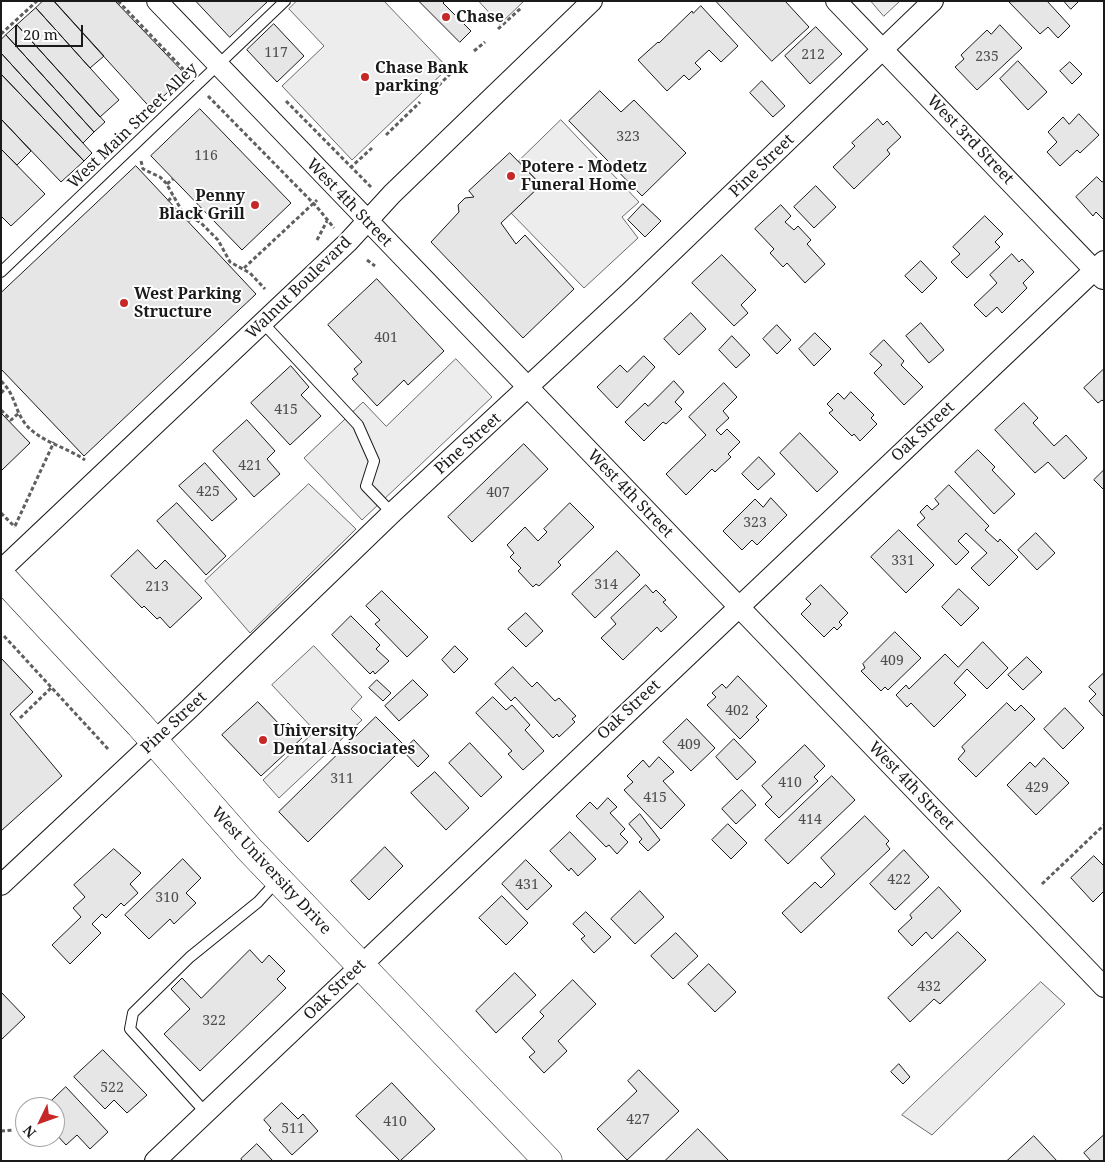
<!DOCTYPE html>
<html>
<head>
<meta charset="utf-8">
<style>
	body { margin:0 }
	#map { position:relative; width:1105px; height:1162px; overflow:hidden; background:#fff; font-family:"Noto Serif",serif }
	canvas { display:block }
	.frame { position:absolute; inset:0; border:2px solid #1a1a1a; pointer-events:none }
	.north { position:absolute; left:15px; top:1097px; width:50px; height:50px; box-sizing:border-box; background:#fff; border:1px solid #a3a3a3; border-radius:50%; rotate:228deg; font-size:14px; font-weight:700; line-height:20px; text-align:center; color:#1a1a1a }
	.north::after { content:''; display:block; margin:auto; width:18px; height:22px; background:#c62828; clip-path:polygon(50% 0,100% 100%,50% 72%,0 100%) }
	.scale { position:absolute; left:15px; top:25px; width:68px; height:22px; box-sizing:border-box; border:2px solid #1a1a1a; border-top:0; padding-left:6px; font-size:15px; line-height:18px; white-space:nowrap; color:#1a1a1a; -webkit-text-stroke:4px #fff; paint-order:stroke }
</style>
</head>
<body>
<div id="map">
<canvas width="1105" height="1162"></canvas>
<div class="frame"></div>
<div class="north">N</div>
<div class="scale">20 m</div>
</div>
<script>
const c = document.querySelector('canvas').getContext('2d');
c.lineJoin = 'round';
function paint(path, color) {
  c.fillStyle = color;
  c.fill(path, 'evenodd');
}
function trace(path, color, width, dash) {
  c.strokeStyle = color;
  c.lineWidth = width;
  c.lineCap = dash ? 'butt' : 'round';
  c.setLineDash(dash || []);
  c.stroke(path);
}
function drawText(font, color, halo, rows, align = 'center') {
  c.font = font + ' "Noto Serif",serif';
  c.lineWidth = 4;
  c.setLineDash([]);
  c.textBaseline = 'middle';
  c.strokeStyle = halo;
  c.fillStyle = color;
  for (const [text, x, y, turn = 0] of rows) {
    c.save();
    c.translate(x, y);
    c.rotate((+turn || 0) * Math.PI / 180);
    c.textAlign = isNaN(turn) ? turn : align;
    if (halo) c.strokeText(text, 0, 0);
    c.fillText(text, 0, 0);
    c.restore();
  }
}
const built = new Path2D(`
	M297,1H384L448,68L352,160L282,86L324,46L289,9Z
	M479,1H524L500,24Z
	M871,1H900L884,16Z
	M561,120L639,202L622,217L638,238L584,288L511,213L541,185L519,161Z
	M456,359L492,397L362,520L304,458L363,402L386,426Z
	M309,484L356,529L250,633L205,581Z
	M314,646L362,697L351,709L362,720L279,798L263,780L315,731L272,685Z
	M1041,982L1065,1004L932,1135L902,1115Z`);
paint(built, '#ededed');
trace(built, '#6a6a6a', 1);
const building = new Path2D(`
	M43,1H54L104,56L90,68L36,8Z
	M54,1H115L186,75L151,108Z
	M196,1H266L267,2L230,37Z
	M419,1H445L443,3L471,31L460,42Z
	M716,1H785L809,27L772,61Z
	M1047,1L1070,26L1058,38L1048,27L1040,34L1009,2Z
	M1064,1H1079L1071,9Z
	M701,6L738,46L721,62L709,50L695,63L701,69L689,80L684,75L667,91L638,60L658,42L659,43L692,11L693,13Z
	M36,8L119,100L100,117L17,25Z
	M274,24L304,56L277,82L247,50Z
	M17,25L105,122L94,132L6,35Z
	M1000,25L1022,48L977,90L955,67L964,59L961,55L987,30L991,34Z
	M816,27L842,54L810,84L785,56Z
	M6,35L94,132L83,143L1,53V40Z
	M1,53L92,153L84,161L1,74Z
	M1018,61L1047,92L1028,110L1000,79Z
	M1070,62L1082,74L1072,84L1060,71Z
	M1,74L84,161L61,182L1,119Z
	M762,81L785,106L773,117L750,93Z
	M600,91L621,112L634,100L686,153L642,196L569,121Z
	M200,109L291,203L242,250L151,156Z
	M1079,114L1099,135L1080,153L1077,150L1060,166L1047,152L1057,142L1048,132L1063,117L1069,124Z
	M1,119L31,151L17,165L1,149Z
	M878,119L883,125L887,121L901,137L887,150L890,154L854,189L833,167L855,146L852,143Z
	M1,149L45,194L11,226L1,216Z
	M510,153L541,185L501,223L516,244L525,235L574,289L523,338L431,242L459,212L458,205L465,198L474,197L469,191Z
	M136,166L256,294L84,456L1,369V293Z
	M1097,177L1102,182L1104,181V220L1096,212L1093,216L1076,197Z
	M816,186L836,207L814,228L794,207Z
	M643,204L661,221L645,237L628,220Z
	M781,205L791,216L785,222L794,230L798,226L811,240L807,244L825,264L805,283L787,263L783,267L770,253L774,249L755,229Z
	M985,216L1003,234L995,242L1000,247L967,278L951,262L960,254L953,247Z
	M1012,254L1019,262L1022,259L1034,272L1023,283L1027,288L1002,313L997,307L986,317L974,305L997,283L990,275Z
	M722,255L756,290L741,305L748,313L734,326L692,283Z
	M921,261L937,278L922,293L905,276Z
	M377,279L444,351L408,385L404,380L377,406L352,379L358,374L354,369L362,362L328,325Z
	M691,313L706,329L679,355L664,339Z
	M921,323L944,350L929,363L906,336Z
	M777,325L791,340L777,354L763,339Z
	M815,333L831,349L814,366L799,349Z
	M732,336L750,355L736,368L719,350Z
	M884,340L904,361L901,365L923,387L904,405L874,373L882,365L870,354Z
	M644,356L655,367L617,408L597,387L620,365L627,372Z
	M291,366L309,387L301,395L321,416L290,445L251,403Z
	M1104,369V402L1102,400L1098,403L1084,388Z
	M674,381L684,392L675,402L682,409L666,424L663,422L644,441L625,422L645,403L648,406Z
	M724,383L737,397L723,411L729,418L716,430L721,435L727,429L740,442L728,454L731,457L715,472L712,469L686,495L666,474L706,435L689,417Z
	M851,392L874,415L871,418L877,424L860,441L854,434L852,436L829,413L833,410L827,404L838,393L844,399Z
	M1024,403L1038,418L1033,423L1054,446L1066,435L1087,458L1064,479L1048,462L1035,473L995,430Z
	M1,413L30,443L1,471Z
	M247,420L275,451L267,459L280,474L254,497L213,451Z
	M800,433L838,472L817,492L780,453Z
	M524,444L548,469L472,542L448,517Z
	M978,450L995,467L992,470L1015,494L994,514L955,472Z
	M759,457L775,474L758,490L742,474Z
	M205,463L237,499L212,521L179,486Z
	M1104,470V490L1094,480Z
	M949,485L989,526L985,530L998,542L1000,539L1018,557L989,586L971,568L987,553L966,533L958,541L969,552L956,565L917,525L925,518L920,512L927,505L932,510L939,504L935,499Z
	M771,498L787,515L757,545L752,540L742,550L723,531L755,499L763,507Z
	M177,503L226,556L206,575L157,521Z
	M570,503L594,527L558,562L561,565L539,586L536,584L533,587L518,571L521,568L510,557L514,553L507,545L525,527L538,541L547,532L544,529Z
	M899,530L934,565L906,593L871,557Z
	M1036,533L1055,553L1037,570L1018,550Z
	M138,550L156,569L165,560L202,598L170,628L160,617L157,619L144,606L142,608L111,576Z
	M617,551L640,575L595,618L572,594Z
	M646,585L653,593L656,590L666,600L663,602L677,617L661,632L657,627L623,660L601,638L616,624L611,618Z
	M821,585L848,613L839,622L842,625L837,630L834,627L824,637L801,614L811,604L806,599Z
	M959,589L979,608L961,626L942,607Z
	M382,591L428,637L407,657L375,624L380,620L366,606Z
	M526,613L543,631L526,647L508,629Z
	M351,616L380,645L376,649L389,661L375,674L373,671L370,674L332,635Z
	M895,632L921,658L888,690L885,687L881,691L861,671L865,668L863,664Z
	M983,642L1008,668L987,689L967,669L954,683L966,695L934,727L911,703L907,707L896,695L906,685L909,689L945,654L958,667Z
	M455,646L468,659L454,673L442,660Z
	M1027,657L1042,672L1023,690L1008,675Z
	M1,658L33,692L10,714L62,776L1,831Z
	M513,667L532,687L537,682L555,701L559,698L576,716L572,719L575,722L559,737L557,734L553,738L515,697L511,701L495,684Z
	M1104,673V717L1089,701L1096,694L1089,687Z
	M738,676L767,706L756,717L759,720L740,739L707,705L716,697L712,693L722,684L726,688Z
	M377,680L391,693L383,701L369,688Z
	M413,680L428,695L399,721L385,706Z
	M493,697L506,710L512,705L530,725L525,730L544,751L523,770L508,754L512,751L476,713Z
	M258,702L283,728L288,723L302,738L261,776L222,735Z
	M1007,703L1015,711L1021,705L1035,719L976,777L958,759L965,751L962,747Z
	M1065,708L1084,728L1063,749L1044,729Z
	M376,717L405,746L308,842L279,812Z
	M687,719L715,748L691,771L663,742Z
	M734,739L756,762L737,780L716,757Z
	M414,740L429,756L418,767L403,751Z
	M470,743L502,777L481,797L449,763Z
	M805,745L825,766L814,777L818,781L779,818L765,804L772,797L762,786Z
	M659,757L674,772L663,781L685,805L661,829L624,790L633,782L627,776L643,760L649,767Z
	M1044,758L1069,783L1036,815L1007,785L1030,762L1035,767Z
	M435,772L469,808L446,830L411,793Z
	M832,776L855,800L788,864L765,840Z
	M742,790L756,805L736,824L722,809Z
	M608,798L617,807L610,813L625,829L620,834L628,842L617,854L609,845L606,847L576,816L590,802L597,809Z
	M640,814L660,840L648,851L639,842L642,839L629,824Z
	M865,816L889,841L886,844L890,849L801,933L782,913L815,882L821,888L835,874L821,858Z
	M728,824L747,843L731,859L712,840Z
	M570,832L596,859L578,876L571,868L569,871L550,851Z
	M385,847L403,866L369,900L351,881Z
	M114,849L141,873L130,884L138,893L124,906L121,903L106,918L102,914L92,924L101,933L70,964L52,945L81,917L73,908L85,897L74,885Z
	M904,850L929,877L895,910L870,884Z
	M1094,856L1104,866V891L1093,902L1071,878Z
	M183,859L201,878L186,893L196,903L174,924L170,919L149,939L125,915Z
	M526,860L552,886L527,910L502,884Z
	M939,887L961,911L932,939L926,932L912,946L898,931L912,918L910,915Z
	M640,891L664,917L635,944L611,919Z
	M502,896L528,923L506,945L479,918Z
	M586,912L611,937L594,953L581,939L585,936L573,924Z
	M958,932L986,960L940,1004L934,999L910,1022L888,998Z
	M676,933L698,956L673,979L651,956Z
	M250,950L262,963L269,955L285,971L277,979L286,988L200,1071L164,1034L190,1009L171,989L182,978L201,998Z
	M709,964L736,992L715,1012L688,984Z
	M515,973L536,995L496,1033L476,1011Z
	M573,980L596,1004L558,1041L567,1051L544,1073L529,1057L535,1052L522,1038L544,1016L540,1012Z
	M1,992L25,1017L1,1040Z
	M103,1050L147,1095L127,1113L114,1100L105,1109L74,1077Z
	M899,1064L910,1077L903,1084L891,1072Z
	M639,1070L679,1111L627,1160L597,1129L637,1091L628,1081Z
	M392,1083L435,1129L400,1161L356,1116Z
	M66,1087L108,1132L90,1149L77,1135L66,1145L55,1133V1107H45Z
	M282,1103L298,1119L303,1114L318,1131L292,1155L269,1130L271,1128L264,1120Z
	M698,1129L729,1161H665Z
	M1104,1135V1161H1091L1084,1153Z
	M1034,1136L1057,1161H1007Z
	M257,1144L260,1147L273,1161H243L241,1159Z`);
paint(building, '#e6e6e6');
trace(building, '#1a1a1a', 1);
const service = new Path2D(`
	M1,272L285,1
	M263,323L358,425L374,461L366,486L392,513
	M206,1113L130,1029L133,1013L190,957L258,902L278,880`);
const minor = new Path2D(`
	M157,1L1104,987
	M836,1L1103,279
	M1,570L348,242L392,194L592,1
	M1,885L190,708L392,513L630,292L933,1
	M155,1161L1104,261`);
const secondary = new Path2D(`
	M1,576L139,724L249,849L548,1161`);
trace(service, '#1a1a1a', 12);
trace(minor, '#1a1a1a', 22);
trace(secondary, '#1a1a1a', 29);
trace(new Path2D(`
	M118,1L187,73
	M498,29L521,8
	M1,34L37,1
	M474,51L485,42
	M434,90L459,65
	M208,96L317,207L334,228
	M286,101L371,187
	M386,135L420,102
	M141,161L143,169L160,177L166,183L182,211L201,223L218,240L230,262L250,273L265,289
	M350,168L372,148
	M167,184L173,179
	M168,201L173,196
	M188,221L192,218
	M317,240L327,221
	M367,260L375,266
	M244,268L317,200
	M1,381C15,394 14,408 24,422C37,441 67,447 85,460
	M1,393L7,387
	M1,410L11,420L20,412
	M1,513L15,527
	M15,526L54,442
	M4,636L109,750
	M20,718L52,687
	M1042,884L1104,825
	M1,1131L14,1130`), '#5f5f5f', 3, [4, 2.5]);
trace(service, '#fff', 10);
trace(minor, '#fff', 20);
trace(secondary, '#fff', 28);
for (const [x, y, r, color] of [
	[446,17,5,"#c62828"],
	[365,77,5,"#c62828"],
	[511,176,5,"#c62828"],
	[255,205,5,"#c62828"],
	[124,303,5,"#c62828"],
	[263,740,5,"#c62828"]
]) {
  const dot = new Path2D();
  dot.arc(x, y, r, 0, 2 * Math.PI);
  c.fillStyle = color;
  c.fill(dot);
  trace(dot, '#fff', 2);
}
drawText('14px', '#4d4d4d', null, [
	["117",276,53],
	["212",813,55],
	["235",987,57],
	["323",628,137],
	["116",206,156],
	["401",386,338],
	["415",286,410],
	["421",250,466],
	["425",208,492],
	["407",498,493],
	["323",755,523],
	["331",903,561],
	["314",606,585],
	["213",157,587],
	["409",892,661],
	["402",737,711],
	["409",689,745],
	["311",342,779],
	["410",790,783],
	["429",1037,788],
	["415",655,798],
	["414",810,820],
	["422",899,880],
	["431",527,885],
	["310",167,898],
	["432",929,987],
	["322",214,1021],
	["522",112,1088],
	["427",638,1120],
	["410",395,1122],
	["511",293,1129]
]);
drawText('bold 16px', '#1a1a1a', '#fff', [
	["Chase",456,17],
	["Chase Bank",375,68],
	["parking",375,86],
	["Potere - Modetz",521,167],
	["Funeral Home",521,185],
	["Penny",245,196,"right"],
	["Black Grill",245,214,"right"],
	["West Parking",134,294],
	["Structure",134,312],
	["University",273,731],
	["Dental Associates",273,749]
], 'left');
drawText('16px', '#1a1a1a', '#fff', [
	["West Main Street Alley",133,126,-44],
	["West 3rd Street",970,140,46],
	["Pine Street",762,166,-44],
	["West 4th Street",349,203,46],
	["Walnut Boulevard",299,288,-44],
	["Oak Street",923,432,-43],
	["Pine Street",468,444,-42],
	["West 4th Street",630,494,46],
	["Oak Street",629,710,-43],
	["Pine Street",174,723,-43],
	["West 4th Street",911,786,46],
	["West University Drive",271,871,47],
	["Oak Street",335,990,-44]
]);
</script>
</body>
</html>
